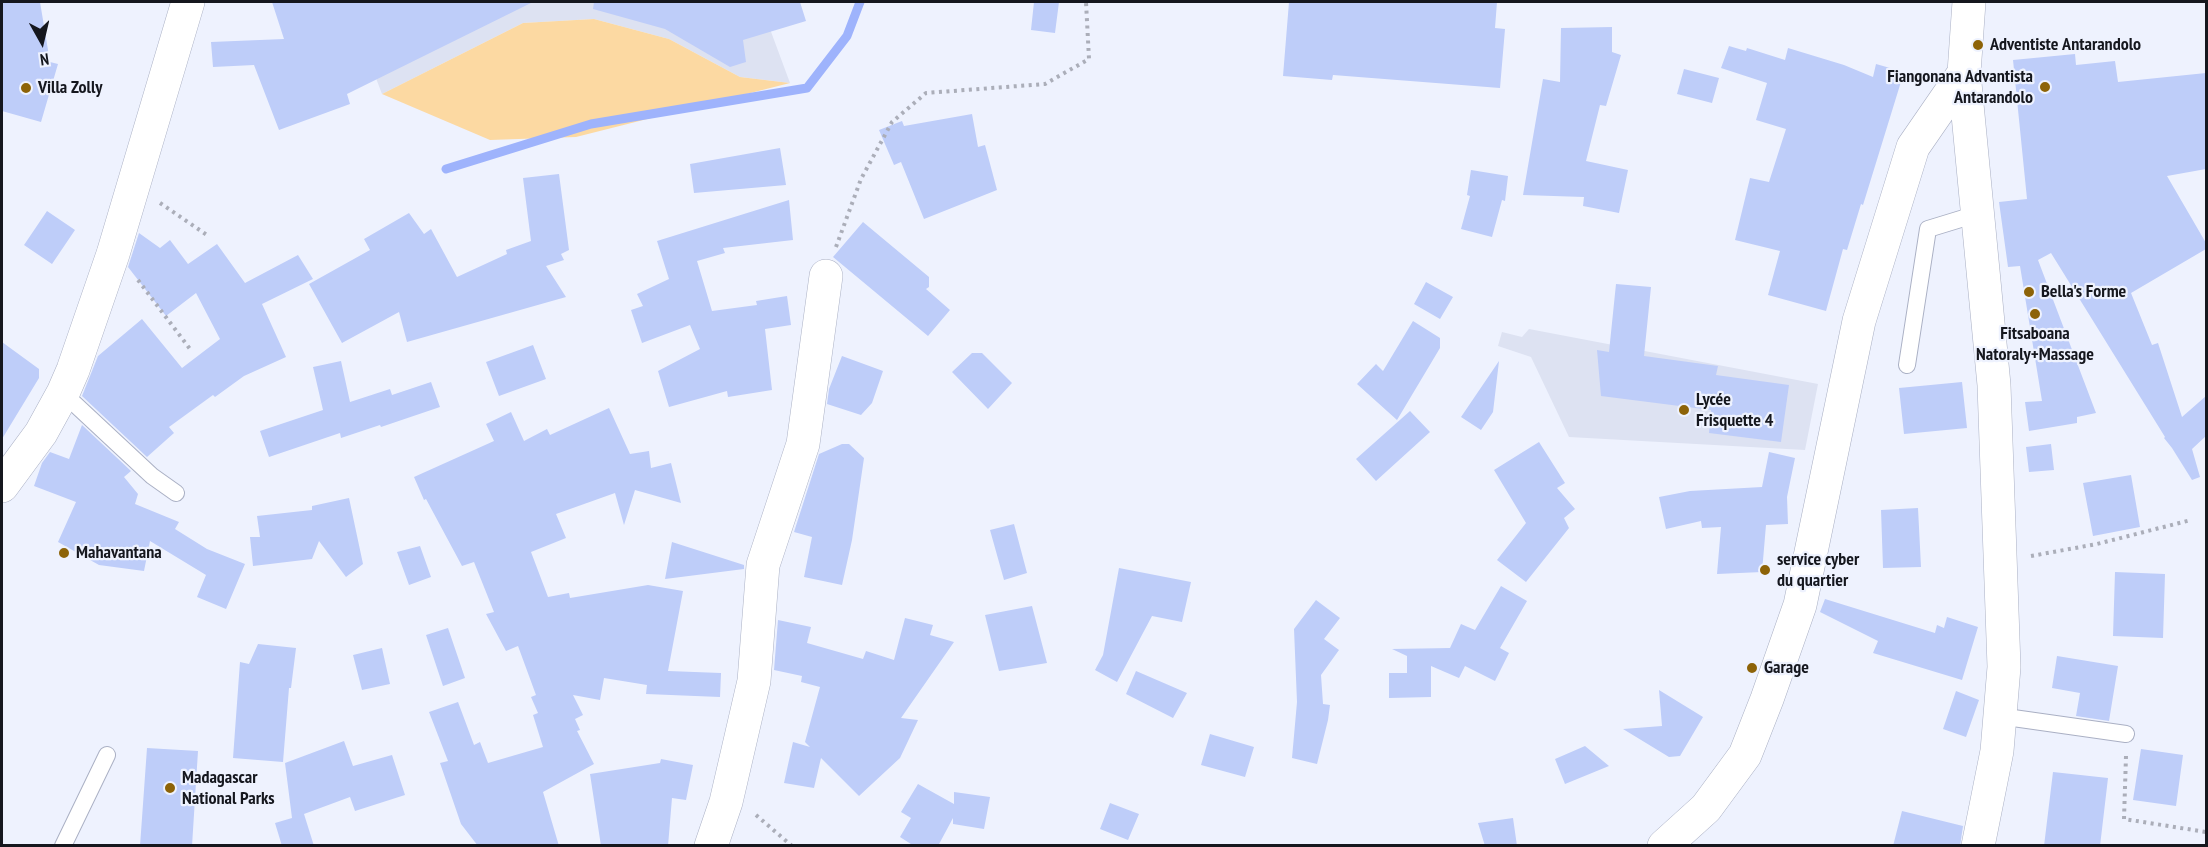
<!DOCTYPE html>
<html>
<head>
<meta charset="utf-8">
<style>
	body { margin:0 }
	#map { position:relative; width:2208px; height:847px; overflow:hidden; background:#eef2fe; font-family:"PT Sans Narrow",sans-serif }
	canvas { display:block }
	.frame { position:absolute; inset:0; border:3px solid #15171e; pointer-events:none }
	.north { position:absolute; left:12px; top:12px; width:60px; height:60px; -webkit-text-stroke:4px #eef2fe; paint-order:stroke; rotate:172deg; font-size:16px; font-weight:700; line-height:24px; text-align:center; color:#15171e }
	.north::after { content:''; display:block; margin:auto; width:21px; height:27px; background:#15171e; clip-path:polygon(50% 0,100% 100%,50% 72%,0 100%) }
</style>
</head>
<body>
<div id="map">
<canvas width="2208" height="847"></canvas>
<div class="frame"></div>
<div class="north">N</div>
</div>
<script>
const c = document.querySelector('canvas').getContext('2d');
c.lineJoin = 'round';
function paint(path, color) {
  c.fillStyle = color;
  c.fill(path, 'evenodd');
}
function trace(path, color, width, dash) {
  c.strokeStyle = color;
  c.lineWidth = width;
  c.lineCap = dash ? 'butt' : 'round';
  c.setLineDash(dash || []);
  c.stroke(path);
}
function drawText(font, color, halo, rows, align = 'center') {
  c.font = font + ' "PT Sans Narrow",sans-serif';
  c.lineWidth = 4.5;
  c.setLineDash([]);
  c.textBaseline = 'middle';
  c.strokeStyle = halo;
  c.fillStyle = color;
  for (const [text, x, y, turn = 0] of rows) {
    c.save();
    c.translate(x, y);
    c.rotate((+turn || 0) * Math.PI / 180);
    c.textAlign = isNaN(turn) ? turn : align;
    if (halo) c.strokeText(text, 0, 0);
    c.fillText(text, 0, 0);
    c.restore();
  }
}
paint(new Path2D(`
	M347,2H760L790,83L740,77L669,39L594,19L523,23L382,94Z
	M1529,329L1818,384L1805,450L1569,437L1531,357L1498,346L1502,332L1522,337Z`), '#dde2f2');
paint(new Path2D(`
	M594,19L669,39L740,77L790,83L576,137L490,140L382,94L523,23Z`), '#fcd9a2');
trace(new Path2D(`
	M446,169L591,124L807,88L847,36L860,2`), '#9eb3fc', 9);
paint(new Path2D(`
	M2,2H40L50,62L58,64L41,122L2,111Z
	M272,2H533L347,94L350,104L279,130L254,65L213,67L211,42L284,39Z
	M594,2H800L806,21L743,40L746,62L730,67L665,29L593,9Z
	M1034,2H1059L1055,33L1031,30Z
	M1289,2H1497L1495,28L1505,29L1500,88L1333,75L1332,80L1283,76Z
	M1612,27V52L1621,55L1606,106L1600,105L1586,161L1628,170L1619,213L1583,206L1584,197L1523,195L1543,79L1560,82L1561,28Z
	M1729,46L1746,51L1747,48L1785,60L1788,48L1844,65L1873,77L1876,64L1904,72L1863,205L1861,204L1847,250L1843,249L1826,311L1768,295L1780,251L1735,240L1750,178L1769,182L1786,129L1756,120L1767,83L1721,68Z
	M2075,54L2076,65L2115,61L2118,82L2206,73V169L2167,176L2206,243V249L2131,293L2152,345L2158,343L2182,417L2206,396V436L2192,449L2200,477L2192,480L2172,448L2164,438L2165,437L2051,253L2038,260L2096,413L2077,417V423L2029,431L2025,402L2042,401L2020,266L2008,267L1999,202L2027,199L2013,60Z
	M1684,69L1719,78L1712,103L1677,94Z
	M972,114L978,147L985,145L997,190L924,219L901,162L894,165L879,130L902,121L904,126Z
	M780,148L786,185L694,193L690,164Z
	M1471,170L1508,176L1505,201L1502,200L1492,237L1461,229L1470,196L1467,195Z
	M559,174L569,250L561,254L564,260L546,266L566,297L407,342L399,312L342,343L309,284L370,250L364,239L409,213L424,234L431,229L457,277L507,254L506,250L531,241L523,178Z
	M789,200L793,240L723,248L725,253L697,261L712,311L757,305L756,301L787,296L791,325L765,329L772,390L728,397L727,391L669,407L658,371L700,349L690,325L642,343L631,310L643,306L637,294L669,279L657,241Z
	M47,211L75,230L52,264L24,245Z
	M863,222L929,277V287L926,289L950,310L928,336L833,257Z
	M139,233L160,248L170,240L188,264L217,244L245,283L298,255L313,279L262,304L286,357L244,376L215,397L213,395L169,427L174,433L147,457L82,396L98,356L142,319L182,368L220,339L196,293L166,316L128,267Z
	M1426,282L1453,297L1440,319L1414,304Z
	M1616,284L1651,287L1644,356L1718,366L1716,375L1789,385L1781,442L1709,433L1711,410L1601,396L1597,350L1609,352Z
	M1413,321L1440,338V348L1397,420L1357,384L1376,364L1383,371Z
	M2,342L39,369V378L2,439Z
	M533,345L546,379L499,396L486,362Z
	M972,353H982L1012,383L988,409L952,372Z
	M842,356L883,371L872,403L861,415L827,404L829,389Z
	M341,361L350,402L390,389L392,395L431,382L440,407L381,427L380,425L341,438L340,433L269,457L260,431L323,410L313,367Z
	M1499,361L1493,412L1481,430L1461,417Z
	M1962,382L1967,428L1904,434L1899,388Z
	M609,408L630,454L649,451L651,468L671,463L681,503L635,490L624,525L615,493L556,514L566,538L531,552L548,597L569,593L570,598L648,585L683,591L668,671L721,673L720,697L646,694L647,685L604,678L600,700L573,695L583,715L575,719L580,730L577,731L594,764L543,792L559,846H478L461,824L440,763L448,761L429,712L458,702L474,745L480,742L488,763L543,747L533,715L538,713L531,697L536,695L518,646L506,651L486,614L494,612L474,562L462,566L426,499L424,500L414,477L494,441L486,424L511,412L524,441L547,429L550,435Z
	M1410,411L1430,432L1376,481L1356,459Z
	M82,425L131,471L124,477L138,494L135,504L179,522L175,529L207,549L245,564L226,609L197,597L206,575L150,541L144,571L99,565L58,542L76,502L34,486L42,463L50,452L69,459Z
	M1539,442L1565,483L1557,488L1575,509L1564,518L1569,528L1526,582L1497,560L1526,523L1494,470Z
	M842,444H849L864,458L852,540L842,585L804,577L812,537L794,532L819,454Z
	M2051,444L2054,470L2029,472L2026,447Z
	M1769,452L1795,458L1787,497L1788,524L1766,525L1762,572L1717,574L1721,527L1702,528L1701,521L1666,529L1659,497L1690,491L1762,487Z
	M2131,475L2140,527L2093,536L2083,483Z
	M349,498L363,564L346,577L319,541L312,559L253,566L250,537H260L257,516L312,510V506Z
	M1918,508L1921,567L1883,568L1881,510Z
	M1014,524L1027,573L1004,580L990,530Z
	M672,542L744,565V569L665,579Z
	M420,546L431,577L409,585L397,552Z
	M1119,568L1191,582L1182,622L1152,616L1117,682L1095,670L1103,655Z
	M2115,572L2165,574L2163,638L2113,636Z
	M1501,586L1527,601L1500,648L1509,653L1495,681L1465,666L1459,678L1431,666V697L1389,698V673H1407V656L1392,649L1450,648L1461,624L1475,630Z
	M1825,599L1935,633L1937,625L1944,628L1947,617L1978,627L1962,680L1873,653L1878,641L1820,612Z
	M1316,600L1340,618L1324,639L1339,650L1321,675L1323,704L1330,705L1328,720L1317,764L1292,758L1297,702L1294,629Z
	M1032,606L1047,663L999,671L985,615Z
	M905,618L933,625L930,635L954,642L901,718L918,720L900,758L859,796L821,758L814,788L784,783L793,742L810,747L805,742L820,687L801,682L802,676L774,670L778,620L811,627L807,643L863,659L866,651L894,660Z
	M448,628L465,678L443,686L426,635Z
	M258,644L296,648L291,688H289L283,762L233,758L240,662L249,664Z
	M382,648L390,684L362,690L353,655Z
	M2057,656L2118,666L2109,721L2076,716L2080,693L2052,688Z
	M1136,671L1187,693L1173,718L1126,694Z
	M1659,690L1703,717L1680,756L1669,757L1623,729L1662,726Z
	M1956,691L1979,700L1966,737L1943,729Z
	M1210,734L1254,747L1245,777L1201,765Z
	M344,741L353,766L392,755L405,795L355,811L350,797L304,814L314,846H282L275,823L292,818L285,763Z
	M1585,746L1609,766L1565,784L1555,759Z
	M147,748L198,751L192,846H140Z
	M2141,749L2183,755L2176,806L2133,800Z
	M661,759L693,765L686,800L672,798L668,846H601L590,774L660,763Z
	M2053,772L2108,778L2100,846H2044Z
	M918,784L954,804V792L990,797L984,829L953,824V818L938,846H914L900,837L911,818L901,812Z
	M1110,803L1139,814L1128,840L1100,829Z
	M1902,811L1963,826L1960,846H1893Z
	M1513,818L1517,846H1485L1478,823Z`), '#becdf9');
const service = new Path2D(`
	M1907,365L1928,229L1977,214
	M63,393L152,476L176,493
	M1999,716L2126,734
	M63,846L107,755`);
const minor = new Path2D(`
	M2,486L41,433L63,393L73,370L113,254L188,2
	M711,846L726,802L754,681L763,565L803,444L826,276`);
const tertiary = new Path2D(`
	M1969,2L1964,73L1994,385L2004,667L1997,751L1978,846
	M1664,846L1706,808L1745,755L1767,699L1800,605L1859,321L1913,147L1964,73`);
trace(service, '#aab0c4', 18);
trace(minor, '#aab0c4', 34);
trace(tertiary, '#aab0c4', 34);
trace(new Path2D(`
	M160,203L207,235
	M836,247L861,179L892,122L926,93L1045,84L1089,59L1086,2
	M138,280L190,349
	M2031,556L2097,544L2191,520
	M2126,756L2124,819L2206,832
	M756,815L792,846`), '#abaeb9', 4, [3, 4.5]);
trace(service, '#fff', 16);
trace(minor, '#fff', 33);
trace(tertiary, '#fff', 33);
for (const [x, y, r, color] of [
	[1978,45,6,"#8d6308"],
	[2045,87,6,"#8d6308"],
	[26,88,6,"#8d6308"],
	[2029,292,6,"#8d6308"],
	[2035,314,6,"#8d6308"],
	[1684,410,6,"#8d6308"],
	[64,553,6,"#8d6308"],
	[1765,570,6,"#8d6308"],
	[1752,668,6,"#8d6308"],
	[170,788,6,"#8d6308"]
]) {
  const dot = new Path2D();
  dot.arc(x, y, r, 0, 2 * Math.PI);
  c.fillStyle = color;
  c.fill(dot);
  trace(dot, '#eef2fe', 2);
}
drawText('bold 18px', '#15171e', '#eef2fe', [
	["Adventiste Antarandolo",1990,45],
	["Fiangonana Advantista",2033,77,"right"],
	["Antarandolo",2033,98,"right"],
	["Villa Zolly",38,88],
	["Bella's Forme",2041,292],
	["Fitsaboana",2035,334,"center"],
	["Natoraly+Massage",2035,355,"center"],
	["Lycée",1696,400],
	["Frisquette 4",1696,421],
	["Mahavantana",76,553],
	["service cyber",1777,560],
	["du quartier",1777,581],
	["Garage",1764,668],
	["Madagascar",182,778],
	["National Parks",182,799]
], 'left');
</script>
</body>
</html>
